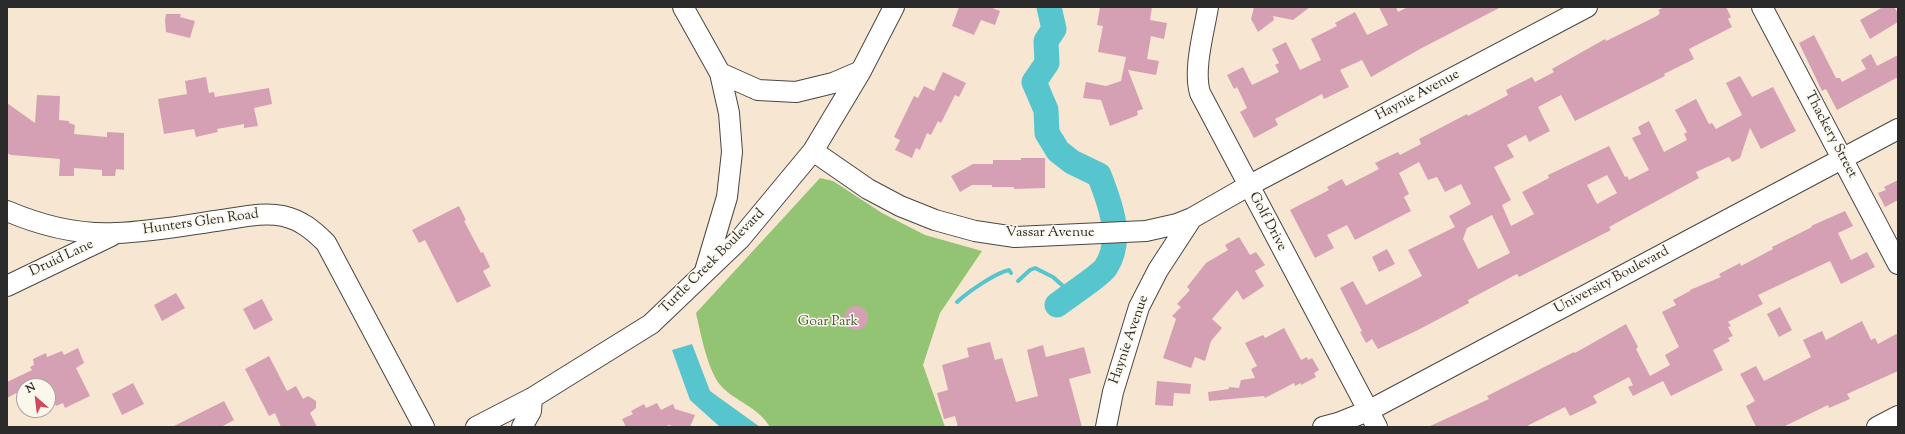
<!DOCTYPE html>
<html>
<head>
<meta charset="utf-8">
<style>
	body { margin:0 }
	#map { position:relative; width:1905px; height:434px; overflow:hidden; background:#f7e6d1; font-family:"Sorts Mill Goudy",serif }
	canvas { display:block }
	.frame { position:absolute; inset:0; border:8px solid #2b2b2b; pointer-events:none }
	.north { position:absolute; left:16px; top:378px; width:40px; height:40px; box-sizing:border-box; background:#fbf7ec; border:1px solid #a8a59f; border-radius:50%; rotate:332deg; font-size:11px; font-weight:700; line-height:16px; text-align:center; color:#2b2b2b }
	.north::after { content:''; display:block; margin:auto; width:14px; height:18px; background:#d1495b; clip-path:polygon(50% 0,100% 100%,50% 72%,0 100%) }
</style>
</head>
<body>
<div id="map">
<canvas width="1905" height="434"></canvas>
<div class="frame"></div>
<div class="north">N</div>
</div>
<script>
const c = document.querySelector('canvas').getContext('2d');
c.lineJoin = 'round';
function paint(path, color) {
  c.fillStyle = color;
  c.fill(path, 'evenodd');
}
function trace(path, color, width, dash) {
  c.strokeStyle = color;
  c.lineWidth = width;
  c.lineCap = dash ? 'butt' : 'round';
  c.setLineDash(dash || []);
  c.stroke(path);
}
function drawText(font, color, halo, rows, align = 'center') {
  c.font = font + ' "Sorts Mill Goudy",serif';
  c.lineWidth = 3;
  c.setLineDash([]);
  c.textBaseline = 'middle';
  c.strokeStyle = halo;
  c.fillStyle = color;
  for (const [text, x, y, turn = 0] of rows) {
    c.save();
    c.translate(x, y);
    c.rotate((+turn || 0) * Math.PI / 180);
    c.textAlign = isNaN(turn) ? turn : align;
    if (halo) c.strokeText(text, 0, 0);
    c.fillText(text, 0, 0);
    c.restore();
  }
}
paint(new Path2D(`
	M820,178L833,181L882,213L925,235L982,251L940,313L923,365L945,427H770C757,406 736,402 721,386C708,372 700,331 696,313Z`), '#92c474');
paint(new Path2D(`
	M692,344L710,391L760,427H720L690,400L672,350Z`), '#57c5cd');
trace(new Path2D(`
	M1018,281L1030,270L1035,268L1053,277L1072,294
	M957,302C968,292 995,273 1009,270L1011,273`), '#57c5cd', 4);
trace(new Path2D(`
	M1049,7L1054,29L1046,41L1047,63L1034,82L1046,110L1047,133L1058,151L1072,162L1099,175C1110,203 1124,239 1106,267C1101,275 1067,297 1057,305`), '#57c5cd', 25);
paint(new Path2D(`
	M959,7H990L1000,11L995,25L981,20L974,35L952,26Z
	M1100,7H1152L1150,20L1167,23L1164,39L1151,36L1147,59L1159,61L1156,75L1128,70L1143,109L1137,111L1138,115L1110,126L1101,100L1083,98L1086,82L1106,86L1121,81L1126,57L1098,52L1103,26L1097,25Z
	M1254,7H1310L1293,20L1273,16L1274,20L1258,32L1251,19Z
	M1379,7H1396L1398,12L1408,7H1501L1420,49L1371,77L1362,60L1340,70L1349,87L1324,99L1322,94L1275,119L1278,125L1254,138L1240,112L1247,108L1237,87L1234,89L1227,75L1243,67L1252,85L1279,72L1275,65L1279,63L1272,49L1286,42L1300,70L1321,60L1311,39L1337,26L1335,23L1355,12L1367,35L1388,25Z
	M1665,7H1726L1731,17L1728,19L1732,27L1689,49L1694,59L1664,74L1665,76L1575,121L1561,95L1538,107L1550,131L1529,142L1526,135L1507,145L1514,157L1494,167L1511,200L1502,205L1511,226L1534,214L1522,192L1549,178L1548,175L1609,146L1625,177L1627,176L1629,180L1649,170L1632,138L1641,134L1638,127L1649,121L1664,152L1687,140L1684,134L1687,132L1675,110L1696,99L1709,124L1712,123L1716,129L1742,115L1726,83L1740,76L1752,97L1773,87L1796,131L1761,149L1750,128L1740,158L1732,162L1729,157L1696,172L1699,178L1609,227L1611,230L1519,277L1517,274L1468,300L1469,303L1418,330L1378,349L1372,339L1366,343L1360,332L1362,331L1340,288L1353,281L1366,305L1422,276L1408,250L1455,227L1449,216L1471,204L1461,184L1445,192L1437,177L1428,180L1419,162L1399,173L1409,194L1404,197L1411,211L1355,240L1347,225L1327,235L1334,248L1315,258L1290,210L1329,190L1327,187L1342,179L1346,186L1379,169L1375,163L1398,152L1400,155L1421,144L1419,139L1467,114L1468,116L1508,95L1506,90L1532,77L1535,82L1554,72L1552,69L1605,39L1606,41L1657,16L1660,13L1658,10ZM1607,175L1617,193L1597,204L1587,185ZM1492,215L1510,253L1478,269L1463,239L1467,228Z
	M1883,7H1894L1898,13V22L1870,39L1860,20Z
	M166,14H181L180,17L195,21L190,38L166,32L165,20Z
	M1814,35L1836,78H1840L1842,82L1866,69L1861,60L1871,54L1877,66L1898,55V77L1837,110L1826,89L1822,91L1799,43Z
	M943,72L966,83L959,97L955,95L941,123L938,121L931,135L927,133L920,150L916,148L912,158L895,150L900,140L894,137L914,96L918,98L924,86L934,91Z
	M206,77L209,93L214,92L215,97L269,88L272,104L254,108L258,126L244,128V124L217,129L218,132L196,137L194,129L164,134L158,99L187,94L185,81Z
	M37,95L60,96L59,120L69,121V123L75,125L74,134L107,137V132L124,133V170L116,169L115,176H102V170L74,168V176H59L60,159L11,155L7,153V103L35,123Z
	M1021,158H1045V188L1014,189V187H992V185H972L960,192L951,176L973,164H993V160H1021Z
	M1898,180V200L1885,207L1878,193L1886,190L1884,187Z
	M459,206L466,220L464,221L481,253L483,252L490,267L483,271L491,286L457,303L425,240L419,243L412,230Z
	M1845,211L1853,226L1838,233L1851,260L1867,252L1875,267L1841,284L1830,261L1758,295L1763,304L1728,322L1731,326L1728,327L1733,336L1728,338L1730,341L1713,350L1723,370L1671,396L1663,381L1633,396L1628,387L1633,385L1629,377L1593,396L1597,403L1570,416L1565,407L1525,427H1428L1489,399L1487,396L1574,352L1575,353L1626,324L1638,347L1636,349L1650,376L1670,365L1665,355L1679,347L1662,312L1676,305L1673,300L1690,291V290L1721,277L1719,274L1740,263L1741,266L1773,249L1772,247L1812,227L1811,226Z
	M1239,237L1250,255L1256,252L1265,265L1255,271L1264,286L1243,300L1237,290L1212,319L1222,328L1211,341L1205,361L1195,357L1191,368L1163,358L1176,319L1172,316L1181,307L1177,304L1190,290L1187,287L1206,263L1228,250L1225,245Z
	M1387,249L1395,264L1379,272L1372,257Z
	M176,293L185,308L162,321L154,305Z
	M262,299L273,320L254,330L243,309Z
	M844 318a12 12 0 1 1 24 0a12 12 0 1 1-24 0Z
	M1780,307L1792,330L1779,337L1767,314Z
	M1862,321L1871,340L1875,338L1878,344L1898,333V371L1847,394L1850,399L1829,408L1828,405L1783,427H1756L1746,406L1755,401L1740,374L1756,366L1764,381L1811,357L1803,340L1822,331L1826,340Z
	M1284,328L1301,360L1307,357L1308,360L1312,358L1319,370L1314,373L1316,377L1301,385V383L1295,386L1294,383L1265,398L1264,396L1209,401L1208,392L1229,389V387L1239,388L1241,380L1255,378L1251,369L1257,366L1245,343L1263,335L1265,338Z
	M990,342L995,360L1002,358L1016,402L1038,396L1027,350L1043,345L1046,357L1084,347L1091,373L1069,379L1082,427H958L955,416L944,419L937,393L948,390L942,365L969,357L967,348Z
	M78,348L84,363L76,368L90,396L65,408L63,403L56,406L48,391V386H24V389L7,398V382L32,370L30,367L34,365L33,359L46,353L47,357L62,351L64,355Z
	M269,356L287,391L296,386L303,399L308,396L316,401V408L310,413L317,427H281L275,413L269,416L245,369Z
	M1157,381L1191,384L1190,394L1174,393L1173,406L1155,405Z
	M133,383L144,404L122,415L112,394Z
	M224,401L234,420L221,427H172Z
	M657,403L661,410L673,404L675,409L695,415L690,427H676L668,425L667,427H626L622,419L633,414L631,411L644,404L646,408Z`), '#d6a0b4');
const minor = new Path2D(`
	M683,7L720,73L729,113L732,152L727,197L705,271
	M1208,7C1204,32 1193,69 1200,93L1377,427
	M1762,7L1898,264
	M720,73L758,90L796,92L833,83L861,71
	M813,151L868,189L900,206L935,220L975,231L1015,237L1146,231L1177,224L1192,218L1248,186L1587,7
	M7,211C42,226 78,235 116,233C152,232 187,225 222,220C243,217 263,212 283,216C301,220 313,230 326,243L424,427
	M7,286L111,236
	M476,427L532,398L651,324L740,239L813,151L861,71L894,7
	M522,427L531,411L532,398
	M1106,427L1113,392L1139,307L1158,270L1192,218
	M1323,427L1338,423L1368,411L1898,129
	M1877,427L1898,416`);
trace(minor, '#4a4744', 22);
trace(minor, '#fff', 20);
drawText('14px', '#2b2b2b', '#fbf7ec', [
	["Haynie Avenue",1418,96,-28],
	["Thackery Street",1830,135,62],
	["Golf Drive",1267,222,62],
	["Hunters Glen Road",201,223,-8],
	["Vassar Avenue",1050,234],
	["Druid Lane",62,259,-25],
	["Turtle Creek Boulevard",713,262,-45],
	["University Boulevard",1612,281,-28],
	["Haynie Avenue",1130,340,-71]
]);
drawText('14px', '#4a5941', '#fbf7ec', [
	["Goar Park",828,323]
]);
</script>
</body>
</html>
